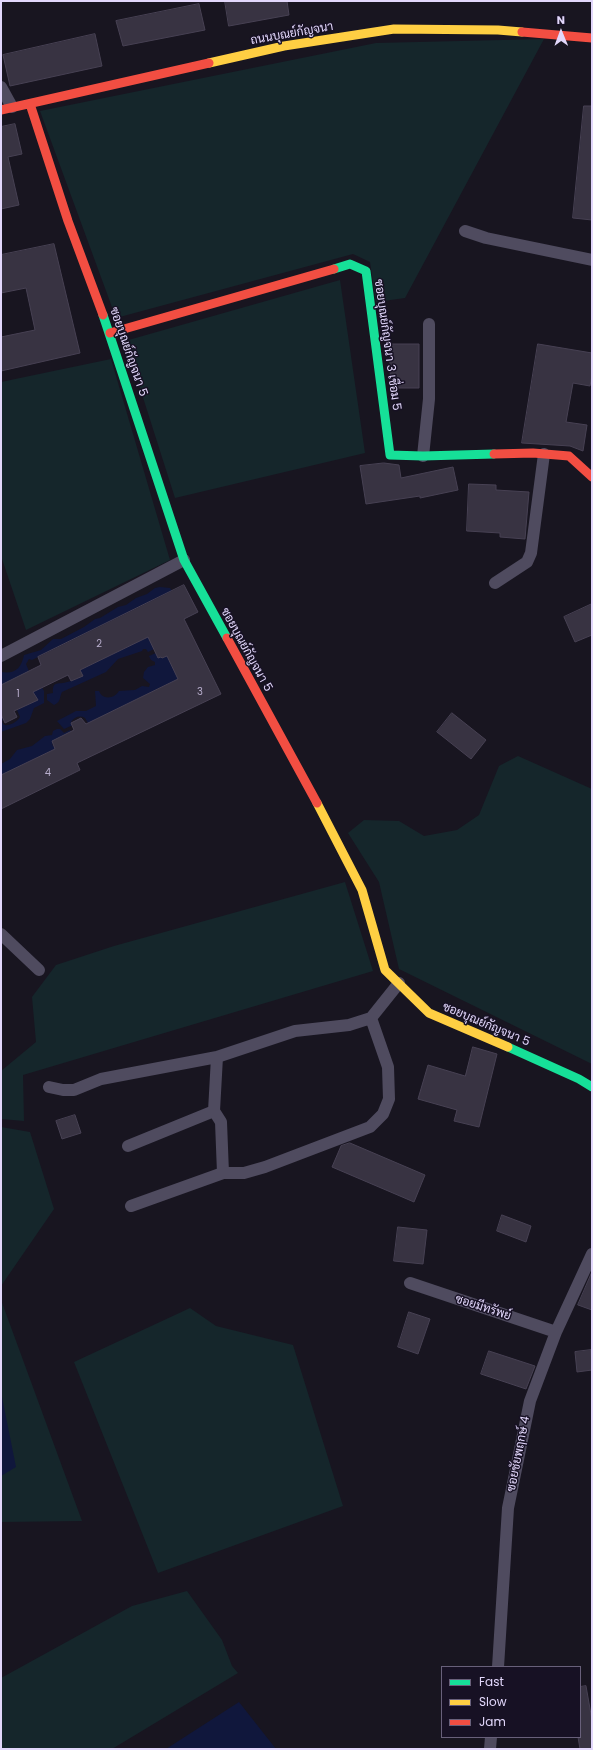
<!DOCTYPE html>
<html>
<head>
<meta charset="utf-8">
<style>
	body { margin:0 }
	#map { position:relative; width:593px; height:1750px; overflow:hidden; background:#181520; font-family:Poppins,sans-serif }
	canvas { display:block }
	.frame { position:absolute; inset:0; border:2px solid #e2d7fb; pointer-events:none }
	.legend { position:absolute; left:441px; top:1666px; width:140px; height:72px; box-sizing:border-box; background:#171124; border:1px solid #68607a; margin:0; padding:5px 7px; list-style:none; font-size:12px; color:#e2d7fb }
	.legend li { display:flex; align-items:center; gap:8px; height:20px }
	.legend b { width:20px; border:1px solid #68607a }
	.north { position:absolute; left:541px; top:12px; width:40px; height:40px; -webkit-text-stroke:3px #171124; paint-order:stroke; rotate:359deg; font-size:11px; font-weight:700; line-height:16px; text-align:center; color:#e2d7fb }
	.north::after { content:''; display:block; margin:auto; width:14px; height:18px; background:#e2d7fb; clip-path:polygon(50% 0,100% 100%,50% 72%,0 100%) }
</style>
</head>
<body>
<div id="map">
<canvas width="593" height="1750"></canvas>
<div class="frame"></div>
<ul class="legend">
<li><b style="height:5px;background:#16e098"></b>Fast</li>
<li><b style="height:5px;background:#ffcf43"></b>Slow</li>
<li><b style="height:5px;background:#f24e42"></b>Jam</li>
</ul>
<div class="north">N</div>
</div>
<script>
const c = document.querySelector('canvas').getContext('2d');
c.lineJoin = 'round';
function paint(path, color) {
  c.fillStyle = color;
  c.fill(path, 'evenodd');
}
function trace(path, color, width, dash) {
  c.strokeStyle = color;
  c.lineWidth = width;
  c.lineCap = dash ? 'butt' : 'round';
  c.setLineDash(dash || []);
  c.stroke(path);
}
function drawText(font, color, halo, rows, align = 'center') {
  c.font = font + ' Poppins,Sarabun,sans-serif';
  c.lineWidth = 3;
  c.setLineDash([]);
  c.textBaseline = 'middle';
  c.strokeStyle = halo;
  c.fillStyle = color;
  for (const [text, x, y, turn = 0] of rows) {
    c.save();
    c.translate(x, y);
    c.rotate((+turn || 0) * Math.PI / 180);
    c.textAlign = isNaN(turn) ? turn : align;
    if (halo) c.strokeText(text, 0, 0);
    c.fillText(text, 0, 0);
    c.restore();
  }
}
paint(new Path2D(`
	M544,39L405,298L376,302L370,262L353,254L116,318L40,111L376,43Z
	M340,280L365,453L175,498L125,341Z
	M111,359L170,560L26,630L1,556V382Z
	M518,756L592,789V1064L399,969L379,882L348,833L364,820L399,821L424,836L457,830L479,815L499,766Z
	M345,882L373,971L23,1075L24,1121L1,1119V1071L36,1042L32,997L56,965L114,946Z
	M1,1127L30,1132L54,1209L1,1286Z
	M1,1300L82,1521L1,1522Z
	M190,1308L216,1326L293,1345L343,1506L158,1573L74,1362Z
	M187,1591L222,1640L232,1666L238,1673L112,1749H1V1678L132,1606Z`), '#15262b');
paint(new Path2D(`
	M160,587L170,588L172,591L38,657L32,660L29,659L26,664L31,676L24,674L1,685V672C15,674 21,669 24,655L41,650L53,639H61L84,627L95,619L100,618L118,607L126,605L136,598L147,594L155,588Z
	M160,631L154,649L148,652L146,649H143L142,651L118,659L106,672L62,692C59,698 61,702 54,705L47,700V694L53,693C52,680 59,685 67,682C73,681 78,678 82,676L80,670Z
	M156,653L158,658L161,657L162,658L167,656L184,690L166,685L121,707L126,719L88,723L85,718C80,715 74,717 71,722L73,725L64,729L57,721L76,711H86L96,706L95,691H99C103,701 115,698 119,691L135,690L142,686L149,687L150,684L143,678L144,672L148,667L155,665V662L151,660L149,656Z
	M40,684L44,691V703L34,708L30,719L26,723L1,732V718H3L2,722L4,725C10,726 17,722 20,717L17,710L37,700L31,688Z
	M57,729H60L64,733L70,730L80,750L54,743L52,744L55,749L20,766L25,778L1,775V764L10,759L17,750L32,746L45,736L52,735L53,731Z
	M1,1392L16,1467L1,1476Z
	M239,1702L276,1749H166Z`), '#10173c');
const building = new Path2D(`
	M225,1H287L289,15L229,26Z
	M199,4L205,30L123,46L116,21Z
	M95,34L102,66L10,86L3,55Z
	M584,106H592V220L573,218Z
	M15,124L22,154L8,157L19,205L1,209V127Z
	M54,244L80,353L1,371V337L35,330L26,288L1,293V255Z
	M390,344H419V388H391Z
	M538,344L592,353V375L590,386L573,383L566,422L587,425L583,451L570,446L522,443Z
	M384,463L399,465L401,478L453,467L458,490L420,498V496L366,504L360,466Z
	M469,484L496,485V490L529,492L525,539L500,537V533L467,531Z
	M184,585L198,612L184,619L221,694L77,763L80,770L1,809V775L55,749L52,741L74,730L71,723L81,718L86,724L178,679L167,656L162,658L161,657L158,658L148,637L80,670L83,676L71,681L68,675L33,692L38,700L14,711L17,717L5,723L1,714V685L41,665L38,657Z
	M592,604V635L575,642L564,617Z
	M452,713L486,740L471,759L437,732Z
	M473,1047L497,1054L479,1127L454,1121L457,1110L418,1099L428,1065L465,1076Z
	M75,1115L81,1133L62,1139L56,1121Z
	M350,1143L425,1175L414,1202L332,1167L341,1146Z
	M502,1215L531,1226L526,1242L497,1231Z
	M398,1227L427,1230L423,1264L394,1261Z
	M592,1272V1310L578,1305Z
	M409,1312L430,1319L418,1354L398,1347Z
	M591,1350L592,1370L577,1372L575,1352Z
	M489,1351L535,1366L526,1389L481,1374Z
	M586,1686L592,1720V1749H580L578,1737H580V1687Z`);
paint(building, '#383342');
trace(building, '#474153', 1);
trace(new Path2D(`
	M1,87L12,107
	M465,231L486,238L592,260
	M423,456L429,399V324
	M495,583L527,562L531,553L544,454
	M1,656L184,560
	M1,934L39,970
	M217,1057L214,1111L221,1122L223,1173
	M49,1087L63,1090H74L101,1079L217,1057L295,1031L349,1025L371,1018L399,983
	M128,1146L214,1111
	M131,1206L223,1173H244L265,1167L370,1127L383,1114L389,1099L388,1067L371,1018
	M410,1283L556,1332
	M498,1667L508,1508L530,1401L556,1332L592,1254
	M490,1749L491,1737`), '#4f4b5f', 12);
trace(new Path2D(`
	M334,269L350,264L366,271L390,455L423,456L494,454
	M103,315L184,560L227,638
	M508,1047L579,1079L592,1087`), '#16e098', 9);
trace(new Path2D(`
	M209,63L284,46L394,29L498,30L522,32
	M317,803L362,890L385,970L429,1013L508,1047`), '#ffcf43', 9);
trace(new Path2D(`
	M522,32L592,38
	M30,104L68,221L103,315
	M1,110L209,63
	M110,333L334,269
	M494,454L533,453L569,456L592,477
	M227,638L317,803`), '#f24e42', 9);
drawText('10px', '#b8aecd', null, [
	["2",99,644],
	["3",200,692],
	["1",18,694],
	["4",48,773]
]);
drawText('12px', '#e2d7fb', '#171124', [
	["ถนนบุณย์กัญจนา",292,34,-10],
	["ซอยบุณย์กัญจนา 3 เชื่อม 5",387,345,82],
	["ซอยบุณย์กัญจนา 5",128,352,71],
	["ซอยบุณย์กัญจนา 5",246,650,61],
	["ซอยบุณย์กัญจนา 5",486,1025,23],
	["ซอยมีทรัพย์",483,1308,18],
	["ซอยชัยพฤกษ์ 4",519,1454,-79]
]);
</script>
</body>
</html>
